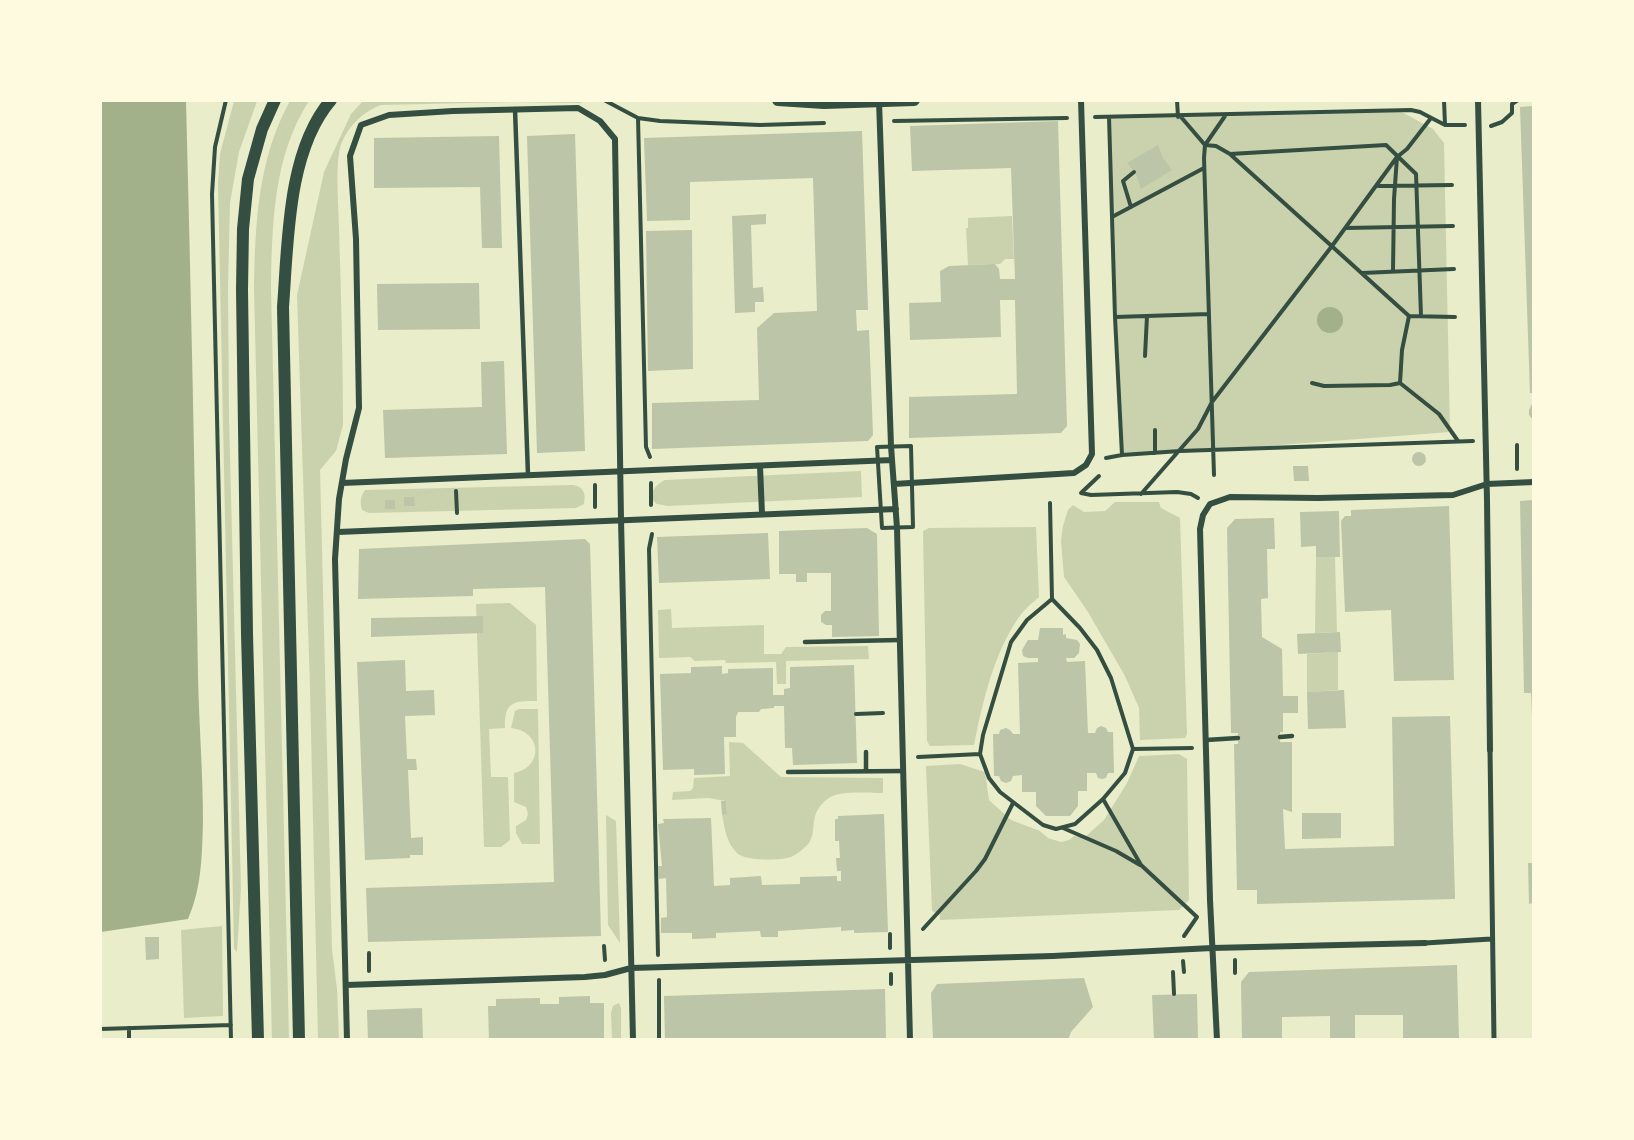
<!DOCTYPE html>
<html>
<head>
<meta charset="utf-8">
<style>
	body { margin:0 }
	#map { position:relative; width:1634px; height:1140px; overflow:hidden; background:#e9edc9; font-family:Barlow,sans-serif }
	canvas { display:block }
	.frame { position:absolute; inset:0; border:102px solid #fefae0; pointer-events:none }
</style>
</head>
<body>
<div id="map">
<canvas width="1634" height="1140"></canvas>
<div class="frame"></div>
</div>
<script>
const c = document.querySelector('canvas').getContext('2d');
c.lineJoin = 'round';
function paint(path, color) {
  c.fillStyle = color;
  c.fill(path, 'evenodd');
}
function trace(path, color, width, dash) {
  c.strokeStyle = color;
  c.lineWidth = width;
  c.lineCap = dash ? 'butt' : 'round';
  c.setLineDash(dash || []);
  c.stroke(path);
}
paint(new Path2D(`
	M234,101H257L239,152L230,203L228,287L229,416L241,888L237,952L234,948L218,184L220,154Z
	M290,101H309C273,156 272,226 271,290L289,1039L272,1040L254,289C255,224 258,158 290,101Z
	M363,101L578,100L582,103L512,102L381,105C363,112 350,124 342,142C334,159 339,208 339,228C341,294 343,360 343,425L336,451L320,470L332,949L337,989L339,1039L318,1040L310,688L297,295L324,172L351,114Z
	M1400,111L1433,129L1444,143L1450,432L1214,450L1122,455L1109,117Z
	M1012,216L1014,259H1005L1000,264L968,265L966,228H968V218Z
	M861,471L862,497L668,506L657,504L652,500C651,489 656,485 665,480Z
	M572,485C584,486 586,494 584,504L576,508L369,513L362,510C360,502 360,497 365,490Z
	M1115,502H1159L1161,508L1180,518L1187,734L1185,738L1140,740L1139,708L1125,676L1088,612L1064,577L1061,541L1063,526L1068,510L1073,505L1084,512L1105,511Z
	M1036,527L1039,597C1032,603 1024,610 1019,617C993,655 983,701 974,745L930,746L927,741L923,531L929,528Z
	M1316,557H1335L1337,632L1315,633Z
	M510,603L536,625L537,701C514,701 504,701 505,728L489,729L491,777H508L510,840L501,847H484L476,604Z
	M671,609L672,628L764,625V654H781L786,647L868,646L869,659L786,661V684H777L776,662L726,663L725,660L695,661L690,657L659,658L658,610Z
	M1338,652V690L1307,692V654Z
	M519,709H538L540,844H522L516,833V826L526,820L528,814L526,807L514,802V773C544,767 542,731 511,728L515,711Z
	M729,742L743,743L781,777L883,778V793C870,793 839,790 829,798C807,813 818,829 809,843C805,848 796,855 791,857C779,861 745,861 737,853C726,842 725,829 722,815L727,814L726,801L708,798L672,800L673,792L690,791L693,788L694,778L730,776Z
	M1179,754L1187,759V764L1189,900L1179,910L940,920V915L932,911L926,766L960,764L985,772L989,800L1011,820L1040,831L1048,838L1061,842L1069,840L1074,836L1085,837L1104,820L1127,783L1139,756Z
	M606,815L616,821L620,943L608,925Z
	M222,926L223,1016L184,1018L181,930Z
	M619,1003L621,1008V1039H612L611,1013L613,1006Z`), '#cad2ad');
paint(new Path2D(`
	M100,101H186C191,292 195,484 198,676C199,725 203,773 203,821C202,855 202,887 188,919L101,932Z
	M1317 320a13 13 0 1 1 26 0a13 13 0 1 1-26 0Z`), '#a3b18a');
paint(new Path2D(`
	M1533,106V393H1530L1520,107Z
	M1058,121L1067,426L1061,433L909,438V397L1017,394L1015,300H1000L1001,337L910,340L909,303L941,302L940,271L949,266L995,264L999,269L1000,279H1015L1011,168L912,171L910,126Z
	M862,131L868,310H856L857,331L869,330L873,435L868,441L652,449V403L759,400L757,328L774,313L817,311L813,178L690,182V220L647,221L644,138Z
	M575,134L585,451L537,453L527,136Z
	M499,136L502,248H482L480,187L374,188V138Z
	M1158,145L1163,158L1172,170L1141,189L1136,174L1127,163Z
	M766,214V224L751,225L753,288L763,287L764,302H755V312L735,313L732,216Z
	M692,230L693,369L648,371L646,231Z
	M479,283L480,329L378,330L377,284Z
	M504,361L507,454L385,458L383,410L482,407L481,362Z
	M1533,402V420L1529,415V410Z
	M1412 459a7 7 0 1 1 14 0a7 7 0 1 1-14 0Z
	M1293,466H1308L1309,481H1294Z
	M404,497H414L415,506H404Z
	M385,500H395V509H385Z
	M1533,500V716H1532L1531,693H1524L1520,501Z
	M1449,506L1454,680L1394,681L1391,610L1345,612L1341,521L1345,516H1351V510Z
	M1339,511L1340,557H1316V546L1301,547L1300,512Z
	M1274,518L1275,549H1267L1268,598L1261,599L1262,637L1282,649L1283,696H1298V713H1283V732H1280V742H1292V812L1283,809L1285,849L1394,846L1392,717L1450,716L1455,899L1257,904V890H1237L1234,744H1238V733H1231L1227,528L1235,519Z
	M867,528L877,534L879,636L832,637V625H826L821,622V615L825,611H831V573H807V582H796V574H779V531Z
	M768,533L770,579L659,583L657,537Z
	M585,539L590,544L601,936L368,942L366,888L554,882L545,587L473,589V596L358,599L359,549Z
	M483,616V633L371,637V618Z
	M1040,628H1063V635L1066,634V638L1077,640L1080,644L1079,653L1074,658H1066L1067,662L1085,661L1088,733H1095L1097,728L1101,726L1106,728L1108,732H1113L1114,773H1108L1106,778L1102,779L1098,778L1096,773H1087V791H1078V806L1070,816H1046L1036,806V792H1022V775L1013,776L1011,781L1006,783L1001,781L999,776H994L993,734H999L1000,730L1006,728L1010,730L1013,734H1020L1018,663L1038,662V658H1028L1023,656L1022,650L1028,640H1038Z
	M1340,632L1341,652L1298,654L1297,634Z
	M405,660L406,691L434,690L435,715L405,716L407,759H416L417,770H408L411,838L423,837V855H410V858L365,860L357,662Z
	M854,665L857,763L793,765L792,748H785L784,706H774V708L761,709L759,712H738L736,717V737H724L725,774L694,775V769L663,770L660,674L691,673V667L722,666V674L728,673V669L773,668V695H784V689L790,688V667Z
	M1344,690L1346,728L1308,729L1307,692Z
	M721,801H726L727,814L722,815Z
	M1302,813H1341V838L1302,839Z
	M884,814L888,932L854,933V930L841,931V927L778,931V937H761L760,931L716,933V938L692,939V933H661V918L667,917L666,878L659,879L658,866H662L658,824L664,823L663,819L711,818L714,886L730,885V878L761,876L762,885L800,884V877L837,876V881H841V871H837L836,858H840L839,841H835V819H838V816Z
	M1528,863H1533V903L1529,904Z
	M145,937H159V959L146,960Z
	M1457,965L1459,1040H1403V1015H1355V1040H1330V1016L1282,1017V1040H1242L1241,982L1249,972Z
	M1084,978L1093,1007L1071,1032L1068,1040H933L931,993L937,984Z
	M885,989L886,1040H665L664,996Z
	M1197,994L1198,1040H1154L1152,995Z
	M590,996V1003H604V1040H489L488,1006H496V999L540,998V1004H559V997Z
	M422,1008L423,1040H368L367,1010Z`), '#bcc5a7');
trace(new Path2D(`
	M226,100L215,147L212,194L231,1040
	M604,100L638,118L660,121L760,125L824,123
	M1177,100L1178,117
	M1444,100L1445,125
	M1095,117L1411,110L1420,112L1445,125H1465
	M1109,117L1115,317L1122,455
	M1181,117L1205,145L1216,146L1230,154L1386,145L1416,174L1421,316
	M638,118L646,447L650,457
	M894,121L1067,118
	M1491,126L1502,122L1512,113V104L1518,100
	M1231,155L1409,316L1455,317
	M1378,186L1452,185
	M1131,207L1123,181L1134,172
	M1112,217L1204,168
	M1346,228L1453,226
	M1393,271L1394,199L1397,157
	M1362,273L1454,269
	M1115,317L1209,314
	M1145,356L1147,316
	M1312,383L1324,386L1390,385L1400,383L1439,414L1458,441
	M1400,383L1402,350L1409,316
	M1155,430V453
	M1517,445V469
	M911,446L913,527L882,528L877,447Z
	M1106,458L1122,455L1180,451L1473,441
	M1214,475L1204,158L1205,145L1225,116
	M1099,476L1081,493L1091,495L1177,492L1191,494L1198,498
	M651,483V505
	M456,491L457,513
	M1141,494L1198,429L1212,402L1332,246L1397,157L1407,149L1431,118
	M1050,503L1052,599
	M595,507V485
	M652,534L649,549L658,955
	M1052,599L1080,628L1097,650L1111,678L1133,749L1125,773L1103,799L1075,824L1056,829L1043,825L1000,792L989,778L980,754L983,735L1011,642L1027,620Z
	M856,714L883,713
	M1133,749L1192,748
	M918,757L980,754
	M1103,799L1141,865L1197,917L1184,936
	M1063,828L1116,851L1140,865
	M923,929L976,871L985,859L1013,803
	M890,934V948
	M604,946L605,960
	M369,953V971
	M1183,961L1184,972
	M1173,972L1174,994
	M1235,973V960
	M891,974V984
	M659,980V1040
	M129,1028V1040
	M100,1029L231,1025`), '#344e41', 4);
trace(new Path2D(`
	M515,109L528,475
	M805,642L900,640
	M1280,737L1292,736
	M1206,740L1238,738
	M866,771V752
	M788,772L903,771`), '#344e41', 4.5);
trace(new Path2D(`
	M1490,750L1494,1040
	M1425,943L1491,939`), '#344e41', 5);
trace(new Path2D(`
	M1478,100L1487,500L1490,750
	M879,101L891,446L897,528L910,1040
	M760,466L762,514
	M342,483L892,460
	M894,484L1074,473L1086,465L1092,454L1081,100
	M338,532L896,509
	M346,985L585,977L605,975L631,968L1053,956L1212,948L1425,943
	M347,1040L335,559L339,499L346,459L359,408L356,239L350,156L361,125L389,115L453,111L578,108L600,121L615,139L621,519L633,1040
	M1217,1040L1210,900L1200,529L1203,515L1210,504L1230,497L1318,498L1453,495L1487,484L1534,482`), '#344e41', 6);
trace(new Path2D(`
	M778,100L824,103L914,100
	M258,1040L247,634L242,290L243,229L248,179L262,129L275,100
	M299,1040L283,307C288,243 287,151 331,100`), '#344e41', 12);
</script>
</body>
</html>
